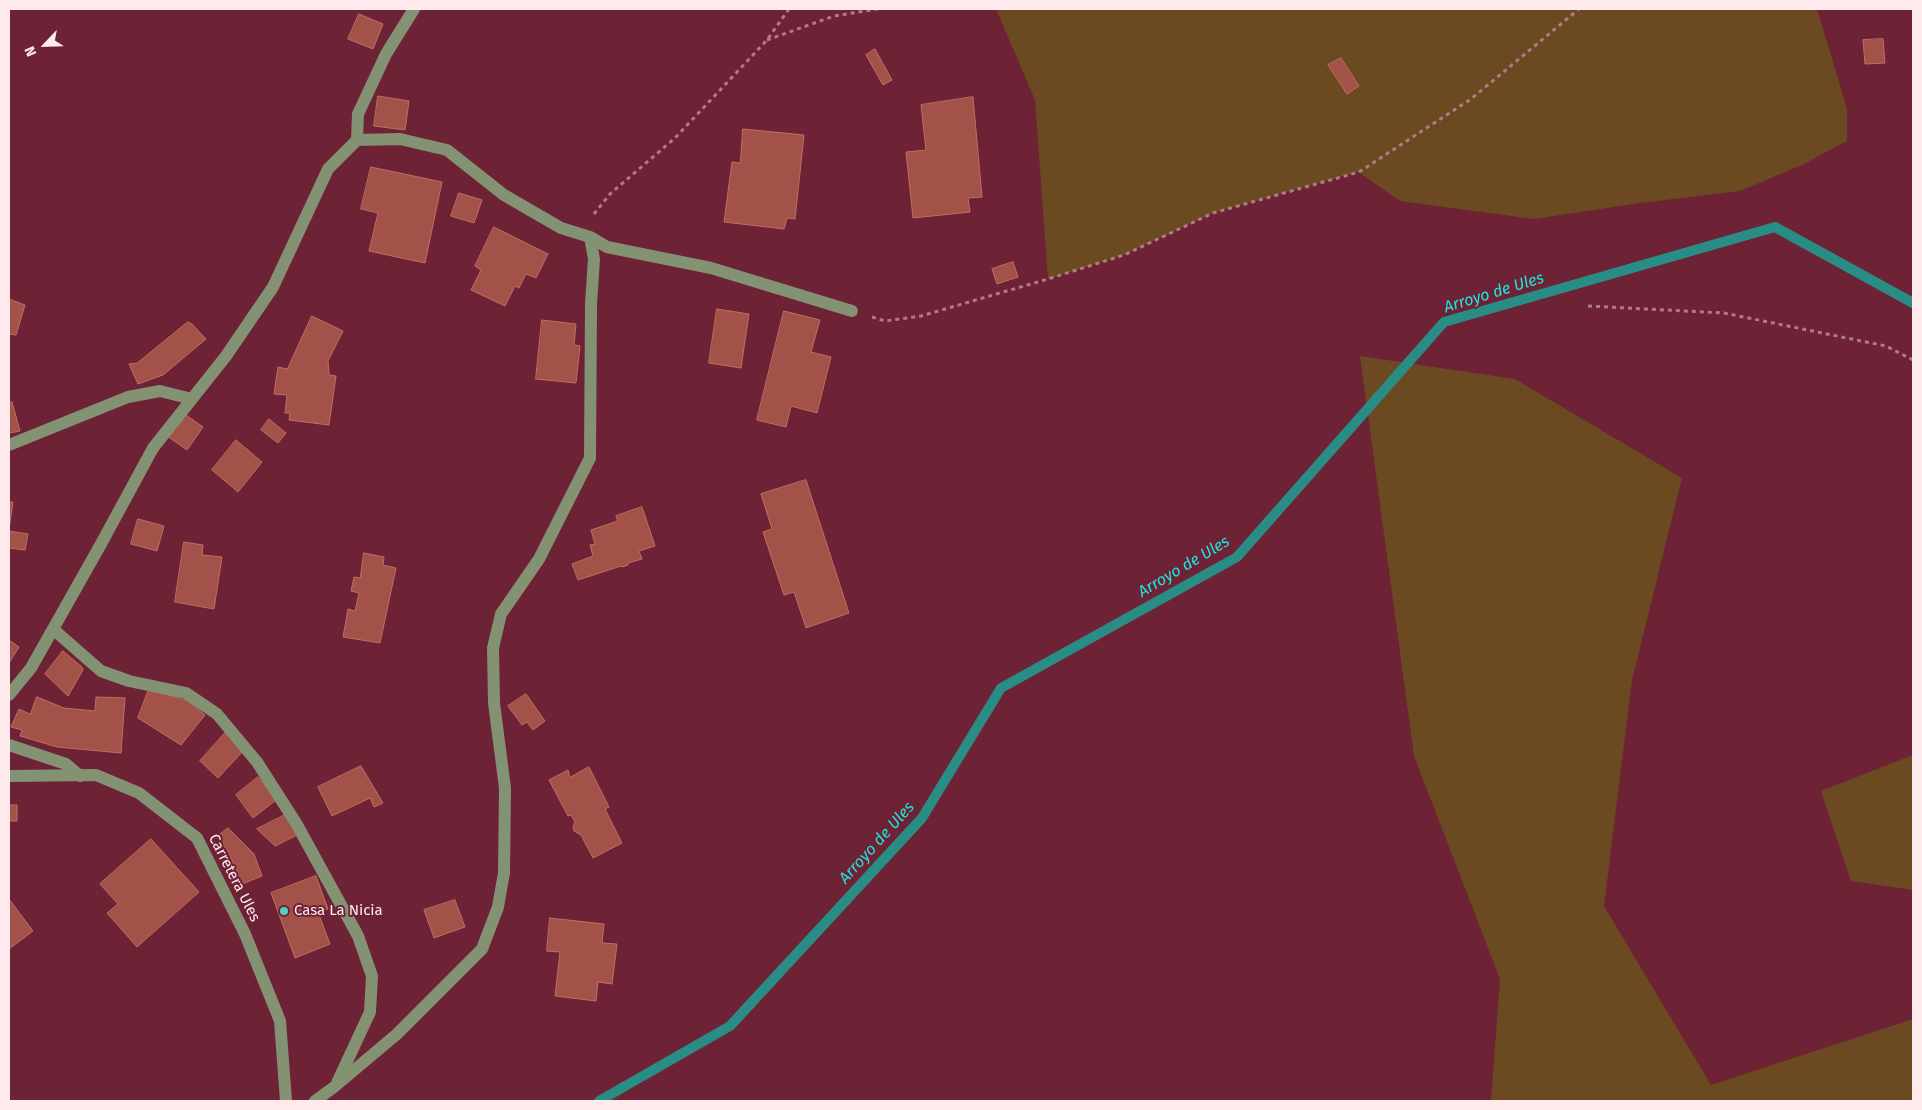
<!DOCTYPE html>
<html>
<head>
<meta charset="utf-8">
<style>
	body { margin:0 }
	#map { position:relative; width:1922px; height:1110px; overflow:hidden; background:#6e2235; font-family:"Fira Sans",sans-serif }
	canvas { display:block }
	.frame { position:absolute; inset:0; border:10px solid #feeaec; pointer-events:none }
	.north { position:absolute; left:20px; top:20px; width:50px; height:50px; -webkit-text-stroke:4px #6e2235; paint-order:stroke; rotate:246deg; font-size:14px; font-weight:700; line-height:20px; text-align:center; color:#feeaec }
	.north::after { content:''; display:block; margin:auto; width:18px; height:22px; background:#feeaec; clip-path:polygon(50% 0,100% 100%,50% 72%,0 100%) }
</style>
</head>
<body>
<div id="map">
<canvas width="1922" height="1110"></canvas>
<div class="frame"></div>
<div class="north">N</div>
</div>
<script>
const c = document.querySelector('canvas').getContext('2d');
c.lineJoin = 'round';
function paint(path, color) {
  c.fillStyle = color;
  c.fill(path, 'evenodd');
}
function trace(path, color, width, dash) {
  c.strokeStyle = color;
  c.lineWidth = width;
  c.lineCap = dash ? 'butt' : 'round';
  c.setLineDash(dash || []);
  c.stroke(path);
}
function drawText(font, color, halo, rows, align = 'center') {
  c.font = font + ' "Fira Sans",sans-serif';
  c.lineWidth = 4;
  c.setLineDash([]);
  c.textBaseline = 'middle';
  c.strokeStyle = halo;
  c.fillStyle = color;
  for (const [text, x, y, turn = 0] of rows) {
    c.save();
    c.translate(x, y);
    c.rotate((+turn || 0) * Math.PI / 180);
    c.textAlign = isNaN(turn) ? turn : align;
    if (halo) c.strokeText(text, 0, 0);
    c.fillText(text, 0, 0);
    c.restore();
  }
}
paint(new Path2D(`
	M996,9H1817L1847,109V141L1802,165L1740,191L1640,203L1534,219L1400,201L1358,172L1213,213L1124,255L1048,279L1035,100Z
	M1360,356L1515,379L1682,478L1632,680L1604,906L1711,1085L1913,1019V1101H1491L1500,979L1414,756Z
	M1913,755V890L1851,881L1821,791Z`), '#6b4921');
trace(new Path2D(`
	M599,1101L730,1026L922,818L1001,688L1237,557L1444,322L1775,227L1913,303`), '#298d86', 10);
const building = new Path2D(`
	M359,14L383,24L373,49L348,39Z
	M1883,39L1885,63L1865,64L1863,40Z
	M875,49L892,80L883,85L866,55Z
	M1341,58L1359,86L1347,94L1328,65Z
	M378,96L409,101L405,130L374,126Z
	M973,97L982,197L968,198L970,212L913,218L906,152L926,150L921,105Z
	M743,129L804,135L795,219L787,218L784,229L724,222L732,162L740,163Z
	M371,167L442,182L425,263L369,251L378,213L361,209Z
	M459,193L482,200L474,223L451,216Z
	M494,227L548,254L536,278L526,274L519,288L515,286L505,306L471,290L481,270L475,266Z
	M1013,262L1018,277L997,284L992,269Z
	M9,299L25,305L16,335L9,334Z
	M717,309L749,314L741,368L709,363Z
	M784,311L820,320L811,352L831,357L817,413L791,406L786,427L757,420Z
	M312,316L343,331L328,361L329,375L336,376L329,425L289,420L290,413H285L287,395L274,394L278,367L287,369Z
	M542,320L576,324L574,345L580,346L576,383L536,379Z
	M188,322L192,324L206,339L163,375L138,384L129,364L137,363Z
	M12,402L20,431L9,433V403Z
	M183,413L203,427L187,450L167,436Z
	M269,419L286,433L278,443L261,430Z
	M236,440L262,462L238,492L212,470Z
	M806,480L849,613L806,628L794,592L784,595L763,532L772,529L761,494Z
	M9,502H13L9,530Z
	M642,507L655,546L639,551L642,559L628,563V565L622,567L621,566L578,580L572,564L593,556L590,545L595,544L591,530L618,521L616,516Z
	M138,519L164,526L157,551L131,544Z
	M9,531L28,534L25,550L9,548Z
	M184,542L203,545L202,555L222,557L214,609L175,602Z
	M364,553L384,557L383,565L396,568L380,643L343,637L348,609L355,611L359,593L351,591L354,577L360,578Z
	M9,640L19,647L9,663Z
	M63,651L82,667L83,670L68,696L45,674Z
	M149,689L188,701L205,715L181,745L138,718Z
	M526,694L545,721L533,730L527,722L522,725L508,706Z
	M37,697L64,708L95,711L96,697L125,698L121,753L57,747L20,736L22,730L11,727L19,709L30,714Z
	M225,733L244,750L218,778L200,761Z
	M361,766L383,803L374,807L370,798L332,816L318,787Z
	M589,767L609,807L605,809L622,843L593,858L581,835L574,831L573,827L575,822L571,815L568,816L549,780L568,770L570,777Z
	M258,777L276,800L253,818L236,795Z
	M9,805H17V821H9Z
	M285,815L299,834L275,846L257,829Z
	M228,828L254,854L262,876L242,884L228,851L217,837Z
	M151,839L199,892L137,947L107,913L118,904L100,884Z
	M316,876L328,909L318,912L330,944L295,958L271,893Z
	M9,899L33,931L9,949Z
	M455,900L465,927L434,938L424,910Z
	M550,918L604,924L602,943L617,944L612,984L598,982L596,1001L555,996L560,952L547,951Z`);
paint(building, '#a25248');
trace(building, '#c16e62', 1);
trace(new Path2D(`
	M767,40L834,16L878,9
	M594,214L610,194L675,138L767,40L789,9
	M1588,306L1724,313L1886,346L1913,360
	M872,317L885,321L921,316L1048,279L1124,255L1213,213L1359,172L1471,99L1579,9`), '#ae7b87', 3, [4, 4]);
trace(new Path2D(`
	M357,140L358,114L386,54L414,9
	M9,445L128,397L160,391L192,399
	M53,629L101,671L129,681L186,693L217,714L257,762L296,823L358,936L372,976L370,1012L337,1083
	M9,695L31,668L101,544L153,448L226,356L273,287L328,169L357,140L400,139L447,150L504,195L561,228L590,237L607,247L711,268L852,311
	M9,745L66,764L80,776
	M9,776L96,775L139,793L197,838L245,934L280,1021L286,1101
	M315,1101L334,1087L397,1034L482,949L498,907L504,873L505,788L494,703L493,648L501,614L539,559L590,458L591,304L594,259L590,237`), '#839273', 12);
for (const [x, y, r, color] of [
	[284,911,5,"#55cec5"]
]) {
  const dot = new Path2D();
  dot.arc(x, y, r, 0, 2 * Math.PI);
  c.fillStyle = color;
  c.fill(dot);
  trace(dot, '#6e2235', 2);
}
drawText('15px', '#feeaec', '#6e2235', [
	["Carretera Ules",234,878,63]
]);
drawText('15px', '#feeaec', '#6e2235', [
	["Casa La Nicia",294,911]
], 'left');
drawText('italic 16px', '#1ce6dc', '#6e2235', [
	["Arroyo de Ules",1494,293,-17],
	["Arroyo de Ules",1184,567,-31],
	["Arroyo de Ules",877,843,-48]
]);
</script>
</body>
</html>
